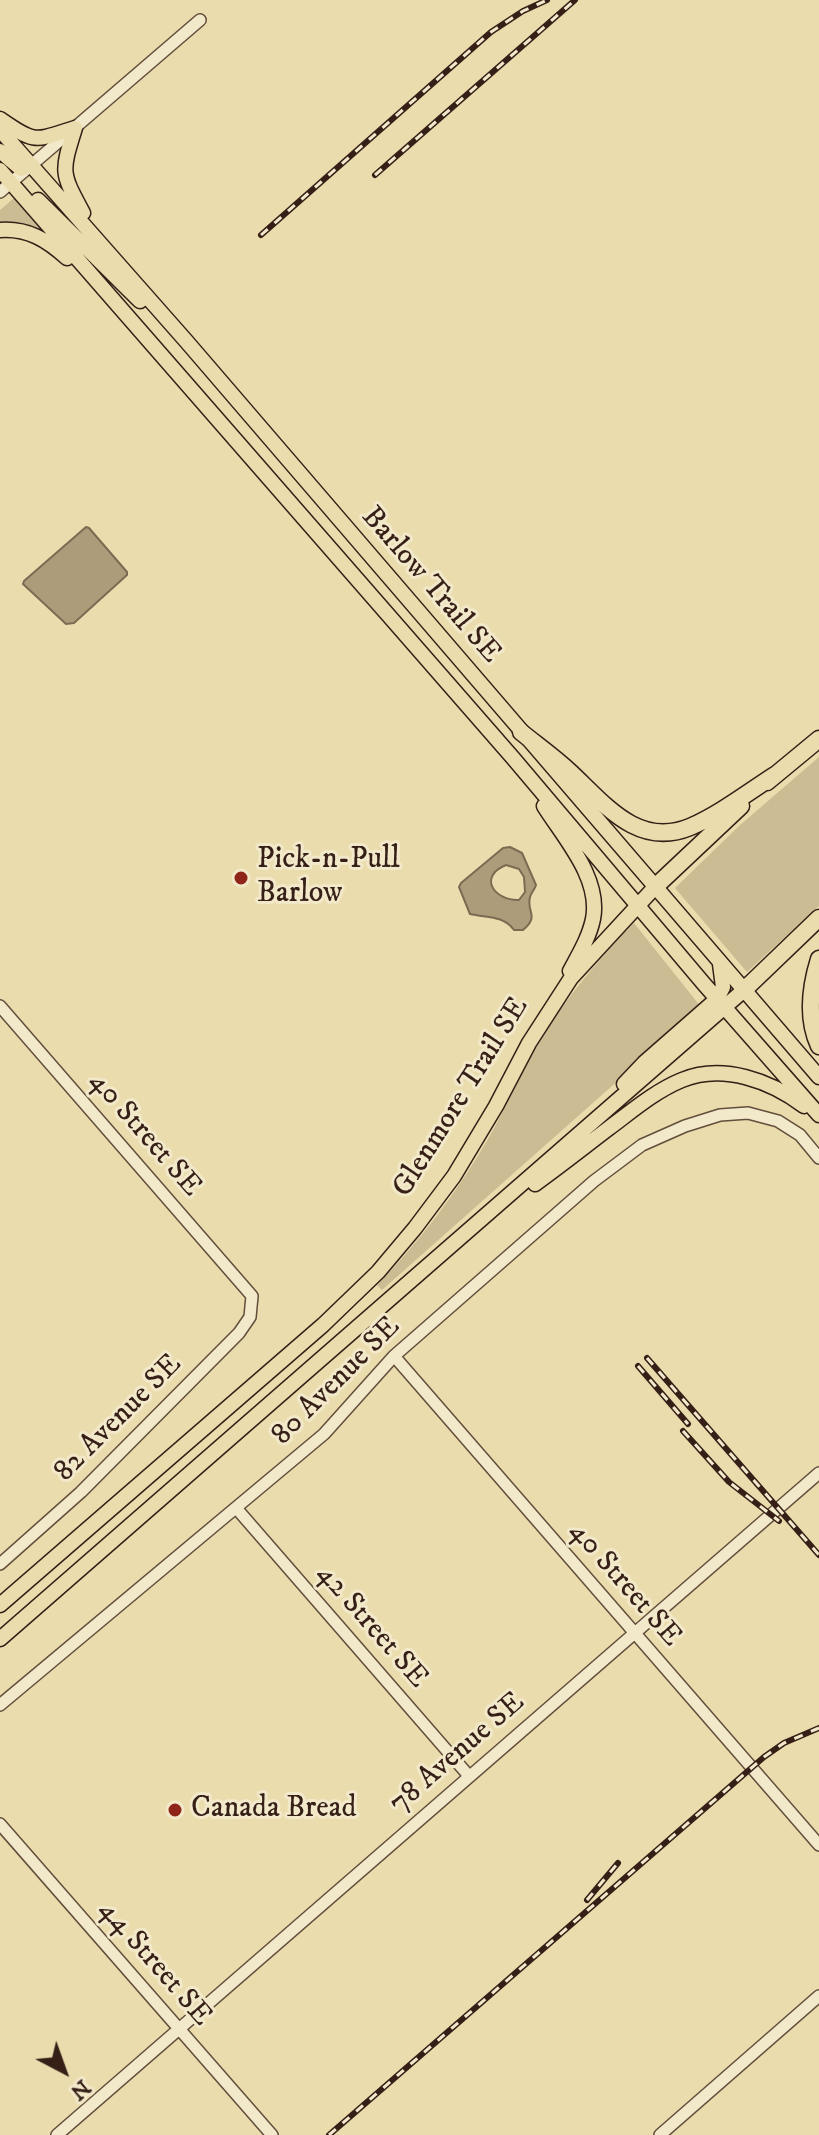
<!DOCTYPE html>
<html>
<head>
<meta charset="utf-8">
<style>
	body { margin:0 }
	#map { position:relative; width:819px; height:2135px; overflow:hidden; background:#ebdcad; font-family:"IM FELL DW Pica",serif }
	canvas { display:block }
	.north { position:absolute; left:24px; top:2031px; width:80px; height:80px; -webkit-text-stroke:6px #f2e8ca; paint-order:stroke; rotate:139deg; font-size:22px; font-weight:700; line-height:32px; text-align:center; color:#351f17 }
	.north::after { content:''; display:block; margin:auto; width:28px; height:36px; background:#351f17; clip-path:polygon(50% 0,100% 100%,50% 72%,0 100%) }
</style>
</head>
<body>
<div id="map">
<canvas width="819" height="2135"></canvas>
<div class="north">N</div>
</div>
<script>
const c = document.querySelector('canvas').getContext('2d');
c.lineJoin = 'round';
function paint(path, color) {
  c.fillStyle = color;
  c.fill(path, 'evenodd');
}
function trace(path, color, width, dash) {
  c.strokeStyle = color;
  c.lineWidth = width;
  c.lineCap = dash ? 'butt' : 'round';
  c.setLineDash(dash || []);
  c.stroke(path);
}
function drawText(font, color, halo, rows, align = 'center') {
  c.font = font + ' "IM FELL DW Pica",serif';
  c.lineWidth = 6;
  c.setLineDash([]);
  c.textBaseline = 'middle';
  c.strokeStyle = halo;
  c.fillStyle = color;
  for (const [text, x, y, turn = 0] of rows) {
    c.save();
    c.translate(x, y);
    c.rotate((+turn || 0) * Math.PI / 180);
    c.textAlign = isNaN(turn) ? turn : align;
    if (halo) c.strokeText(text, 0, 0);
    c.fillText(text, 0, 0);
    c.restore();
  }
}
paint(new Path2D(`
	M14,198L45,231L42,234L0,226V210Z
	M819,757V906L747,972L675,888L740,825Z
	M634,923L701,1007L382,1290L377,1285C420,1241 457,1192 488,1139C509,1102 526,1063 549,1026C574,988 603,955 634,923Z`), '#ccbc94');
const water = new Path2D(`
	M86,527L89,528L127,572V575L74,623L66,624L23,584L24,581Z
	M510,847L522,853L536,885C535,889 531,893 530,897C526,912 540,916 523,930H514C503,915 487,918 470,914L459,887L461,883L503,848ZM506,865L519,869L524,877L525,892L519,900C495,901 477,877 506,865Z`);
paint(water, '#ad9c7a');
trace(water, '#7d6a52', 2);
const minor = new Path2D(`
	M0,192L200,20
	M0,1006L252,1296L250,1317L239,1333L81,1492L0,1564
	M394,1356L819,1845
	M237,1509L469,1776
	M0,1705L324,1434L394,1356L594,1181L642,1145L685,1126L720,1115L748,1113L778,1121L800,1135L819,1158
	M0,1824L272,2135
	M57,2135L819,1473
	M660,2135L819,1996`);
const major = new Path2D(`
	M0,119C36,144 34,141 75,128
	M75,128C61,173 61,172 83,213
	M0,130L187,342L819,1077
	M0,151L21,169L32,165
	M0,170L513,758L704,984L819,1115
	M38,200L140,301
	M0,230C28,228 47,240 67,258
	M544,806C564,838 601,878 593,919C589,938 579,954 570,971
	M624,1084L644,1063L717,999L723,987L720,964
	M535,1184C560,1166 584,1147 609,1128C632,1111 655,1091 682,1080C723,1063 771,1081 804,1106
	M0,1605L323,1325L378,1272L415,1228L454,1176L496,1106L529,1043L571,978L655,887
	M0,1639L744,990`);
const highway = new Path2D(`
	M521,732C537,745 554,757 569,771C603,802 637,849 690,827C720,814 747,793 775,775
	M767,782L819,739
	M655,887L741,806
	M819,959C810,988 806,1018 819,1046
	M744,990L819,918`);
trace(minor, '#624e3c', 14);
trace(major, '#351f17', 17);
trace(highway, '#351f17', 19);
trace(minor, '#f2e8ca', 11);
trace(major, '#ebdcad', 14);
trace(highway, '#ebdcad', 16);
const rail = new Path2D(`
	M375,175L575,0
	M261,235L491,32L523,11L547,0
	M647,1358L819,1555
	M638,1366L688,1424
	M683,1431L729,1482L779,1521
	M587,1900L618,1863
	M329,2135L764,1757L784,1743L819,1728`);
trace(rail, '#351f17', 6);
trace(rail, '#f2e8ca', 3, [9]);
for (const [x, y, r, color] of [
	[241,878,8,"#8f2418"],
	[175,1810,8,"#8f2418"]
]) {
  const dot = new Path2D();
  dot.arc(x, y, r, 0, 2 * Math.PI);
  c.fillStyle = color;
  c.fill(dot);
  trace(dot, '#f2e8ca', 3);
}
drawText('30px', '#351f17', '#f2e8ca', [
	["Barlow Trail SE",430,586,49],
	["Glenmore Trail SE",462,1098,-58],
	["40 Street SE",144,1135,49],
	["80 Avenue SE",337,1382,-45],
	["82 Avenue SE",119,1419,-45],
	["40 Street SE",624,1585,49],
	["42 Street SE",371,1627,49],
	["78 Avenue SE",458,1754,-41],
	["44 Street SE",154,1964,49]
]);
drawText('30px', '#351f17', '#f2e8ca', [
	["Pick-n-Pull",257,861],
	["Barlow",257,895],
	["Canada Bread",191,1810]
], 'left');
</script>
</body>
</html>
